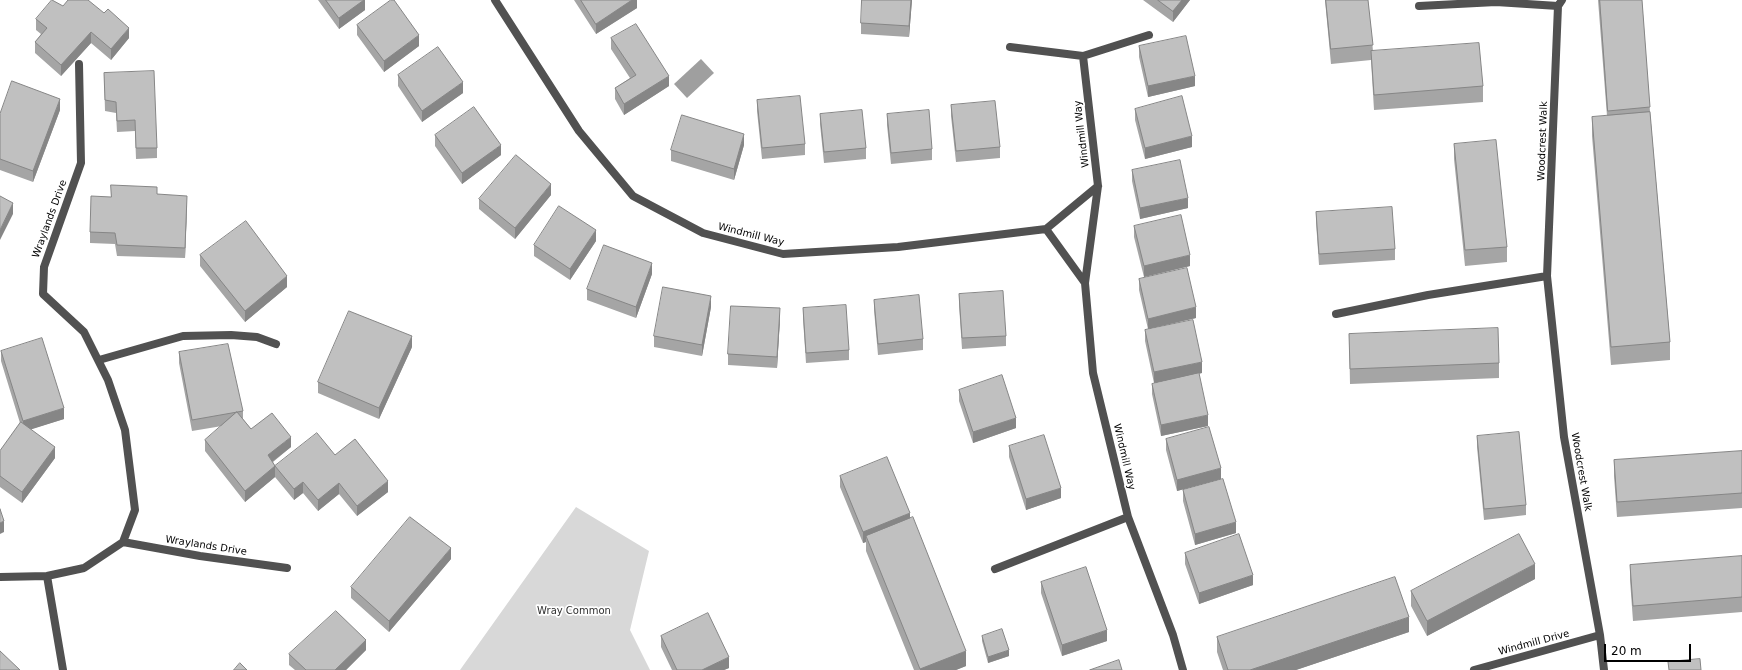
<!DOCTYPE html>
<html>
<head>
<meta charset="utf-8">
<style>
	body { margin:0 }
	#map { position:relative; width:1742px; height:670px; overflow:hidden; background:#fff; font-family:"DejaVu Sans",sans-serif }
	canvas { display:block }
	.scale { position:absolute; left:1604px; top:644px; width:87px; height:18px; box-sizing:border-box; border:2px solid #000; border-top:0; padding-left:5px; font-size:12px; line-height:14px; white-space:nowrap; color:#000; -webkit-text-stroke:3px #fff; paint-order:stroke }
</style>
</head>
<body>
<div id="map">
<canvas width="1742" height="670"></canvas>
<div class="scale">20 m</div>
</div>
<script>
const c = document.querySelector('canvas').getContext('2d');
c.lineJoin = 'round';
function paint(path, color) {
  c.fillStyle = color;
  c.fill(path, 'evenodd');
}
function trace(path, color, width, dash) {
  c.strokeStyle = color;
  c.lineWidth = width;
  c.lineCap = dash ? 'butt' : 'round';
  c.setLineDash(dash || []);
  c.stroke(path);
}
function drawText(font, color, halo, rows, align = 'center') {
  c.font = font + ' "DejaVu Sans",sans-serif';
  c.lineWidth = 3.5;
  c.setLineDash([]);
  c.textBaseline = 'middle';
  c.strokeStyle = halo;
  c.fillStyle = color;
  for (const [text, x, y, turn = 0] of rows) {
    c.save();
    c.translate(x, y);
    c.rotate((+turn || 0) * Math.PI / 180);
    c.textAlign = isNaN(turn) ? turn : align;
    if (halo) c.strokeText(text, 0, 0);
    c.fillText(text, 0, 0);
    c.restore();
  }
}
paint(new Path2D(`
	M576,507L649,551L630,630L650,670H460Z`), '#d8d8d8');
paint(new Path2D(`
	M701,59L714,73L687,98L674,84Z`), '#9f9f9f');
trace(new Path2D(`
	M495,0L579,131L633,196L703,233L783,254L898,247L1046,229L1085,283L1093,373L1128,517L1173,635L1183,670
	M1562,0L1558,6L1547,276L1564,437L1600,635L1604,670
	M1419,6L1496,2L1558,6
	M1010,47L1083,56L1098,186L1085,283
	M1083,56L1149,35
	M1046,229L1098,186
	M1336,314L1428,295L1547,276
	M99,360L183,336L231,335L257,337L276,344
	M123,542L200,556L287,568
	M995,569L1128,517
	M47,576L63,670
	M0,577L47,576L84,568L123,542L135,510L125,430L108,380L84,332L43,294L44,267L81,163L79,64
	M1474,670L1600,635`), '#515151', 8);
paint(new Path2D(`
	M318,0H365V10L339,29Z
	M574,0H637V8L596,34Z
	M912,0L909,37L861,34V23Z
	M1143,0H1190L1173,22Z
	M1325,0H1368L1373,51L1483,86V102L1374,110L1371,60L1331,64Z
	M1598,0H1642L1650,112L1670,342V360L1611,365L1592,136V117L1607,116Z
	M63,6L129,38L111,60L91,43L61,76L35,53V42L41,34L36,30V19Z
	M357,25L419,46L384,72L357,35Z
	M611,38L669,86L624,115L615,99V88L630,78L611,49Z
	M1139,46L1195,86L1148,97L1139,57Z
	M104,73L157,148V158L136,159L135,131L117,132L116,113L105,111Z
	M398,75L463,93L422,122L398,86Z
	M757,100L805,144V155L762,159L757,111Z
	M951,105L1000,147V158L956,162L951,116Z
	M1135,109L1192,147L1145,159L1135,120Z
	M60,110L33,182L0,170V114Z
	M820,114L866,148V159L824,163L820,124Z
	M887,114L932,149V160L891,164L887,125Z
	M435,135L501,155L462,184L435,146Z
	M1454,144L1507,247V262L1465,266L1454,159Z
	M744,145L734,180L671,161V150Z
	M1132,170L1188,208L1140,219L1132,181Z
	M157,194L187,206L185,258L117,256L115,244L90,243V232Z
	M551,195L515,239L479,209V199Z
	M1316,212L1395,249V260L1319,265L1316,222Z
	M1134,226L1190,266L1144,277L1134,237Z
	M596,241L570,280L534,256V245Z
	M200,255L287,287L245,322L200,266Z
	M652,274L636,318L587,300V289Z
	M1139,279L1196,318L1148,329L1139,290Z
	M959,294L1006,336V346L962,349L959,305Z
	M874,300L923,339V350L878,355L874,310Z
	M711,307L702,356L654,347V336Z
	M803,308L849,350V360L806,363L803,319Z
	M780,319L777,368L728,365V354Z
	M1145,330L1202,373L1154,383L1145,341Z
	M1349,334L1499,363V378L1350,384Z
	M412,347L379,419L318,393V382Z
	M1,351L64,419L31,429L55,458L22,503L0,487V451L20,423L1,361Z
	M179,352L243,411V419L251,429L291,447L273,462L275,466L335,455L388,492L357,516L339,494L318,511L303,493L294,500L275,477L245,502L205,451V440L222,426L192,431L179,363Z
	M1152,384L1208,426L1161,436L1152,394Z
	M959,390L1016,428L973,443L959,401Z
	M1477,436L1526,505V515L1484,520L1477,447Z
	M1166,439L1221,479L1177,491L1166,450Z
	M1009,446L1061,498L1026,510L1009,457Z
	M1742,451V508L1617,517L1614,476V460Z
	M840,476L910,519L966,666L956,670H914L866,551V542L863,543L840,487Z
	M1183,490L1236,533L1195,545L1183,501Z
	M1185,553L1253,585L1199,604L1185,564Z
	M1742,556V612L1633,621L1630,580V565Z
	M451,559L389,632L351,598V587Z
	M1535,579L1427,636L1411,606V591Z
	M1041,582L1107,641L1062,656L1041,593Z
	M1409,632L1296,670H1223L1217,652V637Z
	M661,636L729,668L724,670H672L661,647Z
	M982,636L1009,656L988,663L982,641Z
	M366,650L346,670H295L289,665V654Z`), '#a5a5a5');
paint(new Path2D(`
	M364,0H365V10L339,29V18Z
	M632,0H637V8L596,34V24Z
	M911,0H912L909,37V26Z
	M1182,0H1190L1173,22V11Z
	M129,28V38L111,60V49Z
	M91,32V43L61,76V65Z
	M419,35V46L384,72V61Z
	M669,76V86L624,115V104Z
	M1195,76V86L1148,97V86Z
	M463,82V93L422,122V111Z
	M60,99V110L33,182V171Z
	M744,134V145L734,180V169Z
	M1192,136V147L1145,159V148Z
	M501,145V155L462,184V173Z
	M551,184V195L515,239V228Z
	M187,196V206L185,258V248Z
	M1188,198V208L1140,219V208Z
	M13,203V214L0,240V230Z
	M596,230V241L570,280V269Z
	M1190,255V266L1144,277V266Z
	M652,263V274L636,318V307Z
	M287,276V287L245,322V311Z
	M711,296V307L702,356V345Z
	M1196,307V318L1148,329V319Z
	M780,308V319L777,368V357Z
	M412,336V347L379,419V408Z
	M1202,362V373L1154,383V372Z
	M64,408V419L23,432V421Z
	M1208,415V426L1161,436V425Z
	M1016,418V428L973,443V432Z
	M291,437V447L268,465V455Z
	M55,447V458L22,503V492Z
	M275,466V477L245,502V491Z
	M1221,468V479L1177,491V480Z
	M388,481V492L357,516V506Z
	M303,482V493L294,500V489Z
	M339,483V494L318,511V500Z
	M1061,488V498L1026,510V499Z
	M910,513V524L866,536V542L863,543V532Z
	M4,521V532L0,534V523Z
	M1236,522V533L1195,545V534Z
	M451,548V559L389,632V621Z
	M1535,564V579L1427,636V621Z
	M1253,575V585L1199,604V593Z
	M1409,617V632L1296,670H1250Z
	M1107,630V641L1062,656V645Z
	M366,640V650L346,670H335Z
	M1009,650V656L988,663V657Z
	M966,651V666L956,670H920V669Z
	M729,657V668L724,670H702Z`), '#868686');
const building = new Path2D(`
	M52,0L63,6L68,0H88L104,13L108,9L129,28L111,49L91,32L61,65L35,42L47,28L36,19Z
	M326,0H364L339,18Z
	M391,0H394L419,35L384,61L357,25Z
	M581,0H632L596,24Z
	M862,0H911L909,26L861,23Z
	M1158,0H1182L1173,11Z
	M1326,0H1368L1373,45L1331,49Z
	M1600,0H1642L1650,107L1608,111Z
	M636,24L669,76L624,104L615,88L636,75L611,38Z
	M1186,36L1195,76L1148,86L1139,46Z
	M1479,43L1483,86L1374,95L1371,51Z
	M438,47L463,82L422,111L398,75Z
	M154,71L157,148H136L135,120L117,121L116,102L105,100L104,73Z
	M12,81L60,99L33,171L0,159V114Z
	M800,96L805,144L762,148L757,100Z
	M1182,96L1192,136L1145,148L1135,109Z
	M995,101L1000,147L956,151L951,105Z
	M474,107L501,145L462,173L435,135Z
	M862,110L866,148L824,152L820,114Z
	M929,110L932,149L891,153L887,114Z
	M1650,112L1670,342L1611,347L1592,117Z
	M682,115L744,134L734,169L671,150Z
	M1496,140L1507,247L1465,250L1454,144Z
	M516,155L551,184L515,228L479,199Z
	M1180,160L1188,198L1140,208L1132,170Z
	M111,185L157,187V194L187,196L185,248L117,245L115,233L90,232L91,196L111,197Z
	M0,196L13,203L0,230Z
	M559,206L596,230L570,269L534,245Z
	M1392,207L1395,249L1319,254L1316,212Z
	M1181,215L1190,255L1144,266L1134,226Z
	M246,221L287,276L245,311L200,255Z
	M604,245L652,263L636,307L587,289Z
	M1187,268L1196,307L1148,319L1139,279Z
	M663,287L711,296L702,345L654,336Z
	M1003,291L1006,336L962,338L959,294Z
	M919,295L923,339L878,344L874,300Z
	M846,305L849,350L806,353L803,308Z
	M731,306L780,308L777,357L728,354Z
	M349,311L412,336L379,408L318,382Z
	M1193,320L1202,362L1154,372L1145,330Z
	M1498,328L1499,363L1350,369L1349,334Z
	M42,338L64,408L23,421L1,351Z
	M228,344L243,411L192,420L179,352Z
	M1199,373L1208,415L1161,425L1152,384Z
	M1002,375L1016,418L973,432L959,390Z
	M237,412L251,429L272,413L291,437L268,455L275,466L245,491L205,440Z
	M21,422L55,447L22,492L0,476V451Z
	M1209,427L1221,468L1177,480L1166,439Z
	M1519,432L1526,505L1484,509L1477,436Z
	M317,433L335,455L355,439L388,481L357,506L339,483L318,500L303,482L294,489L275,466Z
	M1044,435L1061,488L1026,499L1009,446Z
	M1742,451V493L1617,502L1614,460Z
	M887,457L910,513L863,532L840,476Z
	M1223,479L1236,522L1195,534L1183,490Z
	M0,509L4,521L0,523Z
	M410,517L451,548L389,621L351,587Z
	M913,517L966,651L920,669L866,536Z
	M1239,534L1253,575L1199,593L1185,553Z
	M1519,534L1535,564L1427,621L1411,591Z
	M1742,556V597L1633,606L1630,565Z
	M1086,567L1107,630L1062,645L1041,582Z
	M1395,577L1409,617L1250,670H1228L1217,637Z
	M336,611L366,640L335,670H306L289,654Z
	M708,613L729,657L702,670H677L661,636Z
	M1002,629L1009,650L988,657L982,636Z
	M0,651L20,670H0Z
	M1700,659L1701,670H1669L1668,662Z
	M1119,660L1122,670H1090Z
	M240,663L247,670H234Z`);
paint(building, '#c0c0c0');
trace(building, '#868686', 1);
drawText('10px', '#000', '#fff', [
	["Windmill Way",1082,134,-97],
	["Woodcrest Walk",1543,141,-88],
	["Wraylands Drive",50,219,-70],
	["Windmill Way",751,235,14],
	["Windmill Way",1124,457,77],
	["Woodcrest Walk",1581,472,80],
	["Wraylands Drive",206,546,9],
	["Windmill Drive",1534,643,-15]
]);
drawText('10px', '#2f2f2f', '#fff', [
	["Wray Common",574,611]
]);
</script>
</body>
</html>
